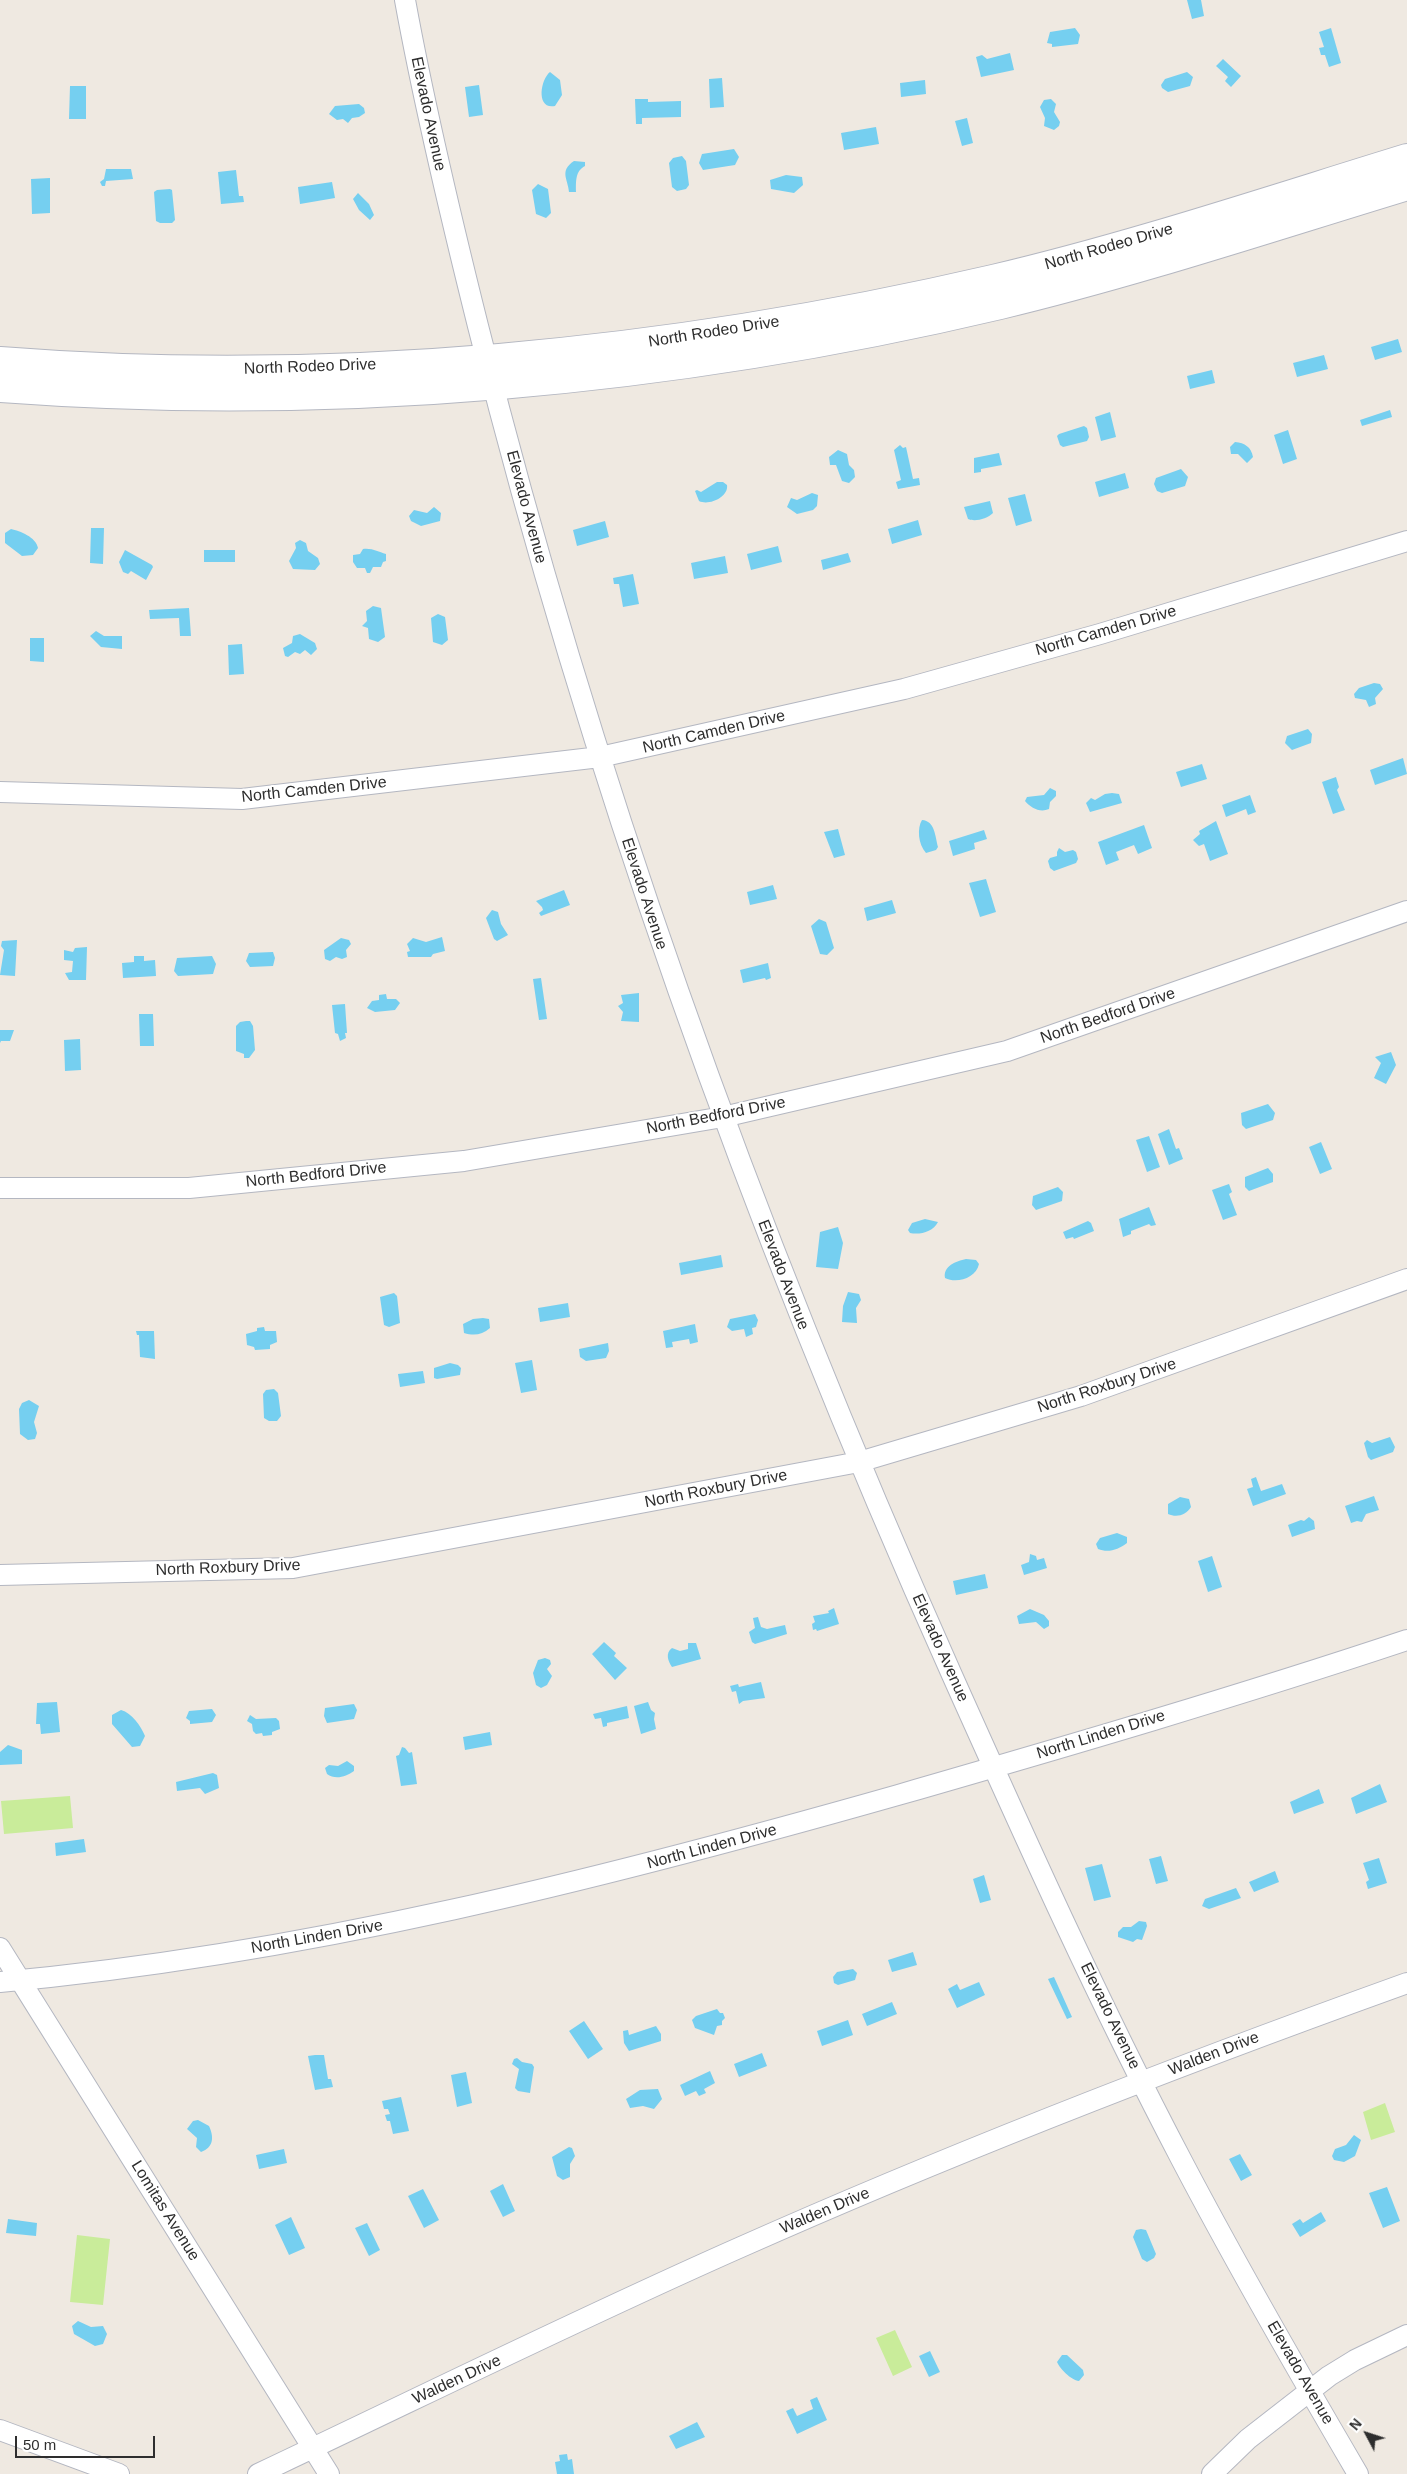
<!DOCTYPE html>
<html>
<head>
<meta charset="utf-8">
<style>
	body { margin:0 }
	#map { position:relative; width:1407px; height:2474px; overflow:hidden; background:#efe9e1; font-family:Helvetica,sans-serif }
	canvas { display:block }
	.north { position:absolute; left:1342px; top:2409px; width:50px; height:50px; -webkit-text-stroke:4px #fff; paint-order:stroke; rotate:310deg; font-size:14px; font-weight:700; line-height:20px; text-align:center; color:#2e2e2e }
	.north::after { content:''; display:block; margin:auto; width:18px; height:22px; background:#2e2e2e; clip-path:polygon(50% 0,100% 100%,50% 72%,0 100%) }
	.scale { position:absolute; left:15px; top:2436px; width:140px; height:22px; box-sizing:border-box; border:2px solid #2e2e2e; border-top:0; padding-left:6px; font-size:15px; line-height:18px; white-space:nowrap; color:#2e2e2e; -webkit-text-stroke:4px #fff; paint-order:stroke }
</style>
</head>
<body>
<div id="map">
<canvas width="1407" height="2474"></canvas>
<div class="north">N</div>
<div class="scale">50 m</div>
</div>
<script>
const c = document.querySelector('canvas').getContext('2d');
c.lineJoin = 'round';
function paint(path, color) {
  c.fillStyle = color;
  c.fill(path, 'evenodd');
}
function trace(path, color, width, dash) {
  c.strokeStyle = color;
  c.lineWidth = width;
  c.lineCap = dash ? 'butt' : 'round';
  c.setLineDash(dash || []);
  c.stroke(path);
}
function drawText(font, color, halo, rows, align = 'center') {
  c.font = font + ' Helvetica,sans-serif';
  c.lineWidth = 4;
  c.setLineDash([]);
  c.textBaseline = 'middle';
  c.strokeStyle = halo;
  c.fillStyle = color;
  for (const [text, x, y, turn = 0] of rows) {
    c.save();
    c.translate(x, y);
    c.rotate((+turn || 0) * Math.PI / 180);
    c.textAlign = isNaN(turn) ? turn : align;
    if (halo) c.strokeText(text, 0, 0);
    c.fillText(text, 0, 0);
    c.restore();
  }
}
paint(new Path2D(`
	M70,1796L73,1828L4,1834L1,1801Z
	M1385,2103L1395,2132L1371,2140L1363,2112Z
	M77,2235L110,2239L103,2305L70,2302Z
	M895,2330L912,2367L893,2376L876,2338Z`), '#c9ec9a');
paint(new Path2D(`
	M1187,0H1201L1204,16L1192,19Z
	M1075,28L1080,35L1078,44L1052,47V44L1047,43L1050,32Z
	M1331,28L1341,63L1329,67L1325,55H1321L1319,48L1324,47L1319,32Z
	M1010,53L1014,70L981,77L976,57L982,55L987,59Z
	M1223,59L1241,76L1231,87L1225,81L1228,77L1216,66Z
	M550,72L560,80L562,95L555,106C536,110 540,80 550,72Z
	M1187,72L1193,77L1190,86L1168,92L1162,88L1161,85L1165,79Z
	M722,78L724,107L710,108L709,79Z
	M925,80L926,94L901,97L900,83Z
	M479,85L483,115L469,117L465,87Z
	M70,86H86V119H69Z
	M635,99H648V102L681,101V117L642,118V124H636Z
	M1051,99L1056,104L1054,112L1060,122L1059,126L1054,130L1044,126L1045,118L1040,107L1044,100Z
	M359,104L364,108L365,113L359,117L352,118L348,123L343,119L337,120L329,114L335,106Z
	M967,118L973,143L962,146L955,121Z
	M876,127L879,144L844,150L841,133Z
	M734,149L739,157L735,165L703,170L699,163L702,154Z
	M682,156L686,161L689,185L686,189L677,191L672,187L669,163L673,158Z
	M574,161L585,162V166C575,171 576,182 576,192H569C568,179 559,171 574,161Z
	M106,169H131L133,179L106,181L105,186H102L100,182L104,179Z
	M236,170L239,196H243L244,202L221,204L218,172Z
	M786,175L802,177L803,185L794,193L771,189L770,180Z
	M50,178V213L32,214L31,179Z
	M332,182L335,198L300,204L298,187Z
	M538,184L548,189L551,213L546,218L536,214L532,190Z
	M170,189L172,190L175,220L172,223H160L156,221L154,192L157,190Z
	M358,193L369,204L374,215L370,220L359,210L353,199Z
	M1398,339L1402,352L1375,360L1371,347Z
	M1324,355L1328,369L1297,377L1293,363Z
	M1212,370L1215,383L1190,389L1187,376Z
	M1390,410L1392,417L1362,426L1360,420Z
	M1110,412L1116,437L1101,441L1095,417Z
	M1084,426L1087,428L1089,437L1087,441L1063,447L1060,445L1057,436L1059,434Z
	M1288,430L1297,459L1283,464L1274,435Z
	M1235,442C1245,443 1251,447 1253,457L1247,463L1238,454H1231L1230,447Z
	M900,445L903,448L906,447L913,479L919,478L920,485L898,489L896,482L901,480L894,450Z
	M838,450L847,454L849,465L854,470L855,477L849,483L842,481L836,465H830L829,457Z
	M999,453L1002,465L981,469V472L974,473V458Z
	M1181,469L1188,477L1185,486L1162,493L1157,491L1154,484L1156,478Z
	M1125,473L1129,488L1099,497L1095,482Z
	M717,482H723L727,485C729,497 709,506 699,501L695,491L697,490L701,492Z
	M812,493L818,495L817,506L813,510L797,514L787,507L791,498L797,500Z
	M1025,494L1032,521L1016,526L1008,498Z
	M990,501L993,513C987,519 975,522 968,519L964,507Z
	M434,507L441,513L440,521L421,526L411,521L409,516L414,510L427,513Z
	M918,520L922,535L892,544L888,529Z
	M605,521L609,537L577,546L573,530Z
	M91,528H104L103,564L90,563Z
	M11,529C20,531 36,537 38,548L33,555L22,556L5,543V533Z
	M300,540L306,543L308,551L318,558L320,564L315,570L293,569L289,561L296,548L295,543Z
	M778,546L782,562L751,570L747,554Z
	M363,549C373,548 378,552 386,554V561L383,562L381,567H373L370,573H367L365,568H357L353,562V555L360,554Z
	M125,550L152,565L153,567L146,580L131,571L128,574L123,572L119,562Z
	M204,550H235V562H204Z
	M848,553L851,562L823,570L821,560Z
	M725,556L728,573L694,579L691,563Z
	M633,574L639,604L623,607L619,584H614L613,578Z
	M373,606L381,608L385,637L378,642L369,639L368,628L362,626L367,621L366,611Z
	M189,608L191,636H180L179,618L150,619L149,610Z
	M438,614L445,617L448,640L442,645L433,642L431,618Z
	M96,631L104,636H122V649L101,647L90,636Z
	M300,634L315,643L317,649L311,655L305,650L300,654L295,652L288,657L285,656L283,648L292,643L293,636Z
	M30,638H44V662L30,661Z
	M242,644L244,674L229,675L228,645Z
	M1374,683L1380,684L1383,689L1375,698L1376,704L1369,707L1366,700L1355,698L1354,694L1359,688Z
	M1308,729L1312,734L1311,743L1292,750L1285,743L1287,736Z
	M1403,758L1407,774L1375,785L1370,770Z
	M1202,764L1207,779L1181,787L1176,772Z
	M1336,777L1339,787L1337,790L1345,810L1333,814L1322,782Z
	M1050,788L1056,791V796L1050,802L1049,809C1040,813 1031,808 1025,801L1027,797L1044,795Z
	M1112,793L1119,794L1122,803L1090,812L1086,803L1091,798L1095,800L1105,794Z
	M1250,795L1256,812L1248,815L1246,809L1226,817L1222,805Z
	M922,820C935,821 935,836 938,847L936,850L926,853C918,844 917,828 922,820Z
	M1216,821L1228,854L1210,861L1204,844L1199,846L1193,840L1200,834L1199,831Z
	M1144,825L1152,848L1138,854L1134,845L1116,852L1119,860L1106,865L1098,842Z
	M838,829L845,855L834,858L824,832Z
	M984,830L987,839L974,843L975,849L953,856L949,841Z
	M1059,848L1065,852L1073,850L1076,852L1078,859L1076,863L1054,871L1050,868L1048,861L1050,858L1057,856V852Z
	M986,879L996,912L980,917L969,883Z
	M773,885L777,899L750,905L747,892Z
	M564,890L570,905L541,916L539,913L543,910L542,907L536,901Z
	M892,900L896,913L867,921L864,908Z
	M492,910L498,912L501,924L508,935L497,941L494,939L486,918Z
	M819,919L826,922L834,948L827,955L820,954L811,926Z
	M442,937L445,951L433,954L431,957H408L407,952L410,951L407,944L413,938L426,942Z
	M341,938L349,940L351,944L346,950L347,957L342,959L336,957L330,961L325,959L324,950Z
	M17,940L15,976L0,975L4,950L1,946L2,941Z
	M87,947L86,980H69L65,973L72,972L73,961L64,960V950L73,952L75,948Z
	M273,952L275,958L273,966L250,967L246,961L249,953Z
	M134,956H144V961L155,960L156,976L123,978L122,963L134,962Z
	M212,956L216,964L213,974L178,976L174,971L177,958Z
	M768,963L771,978L766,980L765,978L743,983L740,970Z
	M541,978L547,1019L539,1020L533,979Z
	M639,993V1022L621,1021L623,1012L618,1006L623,1003L621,995Z
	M386,994L387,999H396L400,1003L395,1010L375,1012L367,1008L372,1001L379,1000V995Z
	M345,1004L347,1033H345L346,1038L340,1041L338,1034L335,1033L332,1005Z
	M139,1014H153L154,1046H140Z
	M246,1021H250L253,1026L255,1050L249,1058H244V1054L236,1051V1026L240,1022Z
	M0,1030H14L10,1041H1L0,1043Z
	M80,1039L81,1070L65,1071L64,1040Z
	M1391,1052L1396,1065L1386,1084L1374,1078L1381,1063L1375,1057Z
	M1268,1104L1275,1113L1273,1120L1246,1129L1242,1125L1241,1113Z
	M1169,1129L1176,1149L1179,1148L1183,1159L1169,1165L1158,1134Z
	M1149,1136L1160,1167L1147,1172L1136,1140Z
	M1321,1142L1332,1169L1320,1174L1309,1147Z
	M1268,1168L1273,1174V1182L1249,1191L1245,1187V1177Z
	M1229,1184L1232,1192L1229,1194L1237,1215L1223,1220L1212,1190Z
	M1058,1187L1063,1192L1062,1201L1036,1210L1032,1205L1033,1196Z
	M1149,1207L1156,1225L1151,1226L1149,1224L1131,1231V1234L1123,1237L1119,1219Z
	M925,1219L938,1222C933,1232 920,1235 910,1233L908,1230L912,1223Z
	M1088,1221L1091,1223L1094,1231L1074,1239L1073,1237L1066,1239L1063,1232Z
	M838,1227L843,1243L838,1269L816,1267L820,1232Z
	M721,1255L723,1267L681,1275L679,1263Z
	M966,1259L976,1260L979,1264C976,1278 957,1284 945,1278C943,1266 956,1261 966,1259Z
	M848,1292L859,1294L861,1300L856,1308L857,1323L842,1322L843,1306Z
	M394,1293L397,1296L400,1323L389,1327L384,1325L380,1297Z
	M568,1303L570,1317L540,1322L538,1308Z
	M755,1314L758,1320L756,1327L752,1328L753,1334L746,1337L744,1329L732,1331L727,1327L730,1319Z
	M483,1318L489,1319L490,1328C482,1335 474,1336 464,1333L463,1324L473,1319Z
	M695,1324L698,1342L690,1344L689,1339L672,1342L673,1347L666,1348L663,1331Z
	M264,1327L265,1331H276L277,1342L270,1345V1349L255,1350L254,1347L247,1345L246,1334L257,1331V1328Z
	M136,1331H154L155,1359L140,1357L139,1335H137Z
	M608,1343L609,1351L606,1358L586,1361L580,1357L579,1349Z
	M532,1360L537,1390L521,1393L515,1363Z
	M450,1363L458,1365L461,1368L460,1375L437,1379L434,1378V1368Z
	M423,1371L425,1383L400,1387L398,1374Z
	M274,1389L278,1393L281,1416L277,1421H269L264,1418L263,1394L266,1390Z
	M29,1400L39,1406L34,1422L37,1433L35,1439L28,1440L20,1434L19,1409L22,1403Z
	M1390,1437L1395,1447L1393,1452L1371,1460L1368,1457L1364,1443L1367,1440L1372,1443Z
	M1256,1477L1261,1491L1282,1484L1286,1494L1253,1506L1247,1489L1253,1487L1251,1479Z
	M1374,1496L1379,1510L1366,1514L1362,1522L1357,1521L1351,1523L1345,1506Z
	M1180,1497L1189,1499L1191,1507C1186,1515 1177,1518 1168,1514V1504Z
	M1309,1517L1314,1521L1315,1529L1292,1537L1288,1525L1301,1520L1304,1521Z
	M1117,1533L1127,1537V1543C1118,1550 1108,1553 1098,1549L1096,1544L1100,1538Z
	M1030,1554L1036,1556L1037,1560L1044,1558L1047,1568L1024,1575L1021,1565L1029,1562Z
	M1212,1556L1222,1587L1208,1592L1198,1561Z
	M985,1574L988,1588L956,1595L953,1581Z
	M834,1608L839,1624L817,1631L816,1629L813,1630L812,1624L815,1622L813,1616L829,1613L828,1611Z
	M1030,1609L1044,1615L1049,1621V1626L1044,1629L1036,1622L1019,1624L1017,1616Z
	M758,1617L761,1627L767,1629L785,1625L787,1634L755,1644L752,1642L749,1632L755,1628L753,1618Z
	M604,1642L616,1653L614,1656L627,1668L615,1680L592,1654Z
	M688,1643H696L701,1659L672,1667C668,1661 665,1653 672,1648L680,1651L688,1649Z
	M545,1658L550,1660L551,1664L547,1669L552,1676L547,1685L541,1688L536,1685L533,1673L538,1660Z
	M761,1682L765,1698L743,1701L739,1704L736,1691L732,1692L730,1686L738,1684L739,1687Z
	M57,1702L60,1732L41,1734L40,1724H36L37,1703Z
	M648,1702L651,1710L655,1713L654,1719L656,1729L641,1734L634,1706Z
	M354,1704L357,1710L354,1719L327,1723L324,1716L325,1708Z
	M627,1706L629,1718L607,1723V1726L603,1727L601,1718L595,1719L593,1714Z
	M212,1709L216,1715L212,1722L190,1724V1721L186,1718L189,1711Z
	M121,1710C132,1713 141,1726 145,1736L140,1746L132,1747L112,1724V1715Z
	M250,1715L256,1719L276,1718L279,1721L280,1729L272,1732V1735L263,1736L262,1733L256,1734L253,1731L252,1724L247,1721Z
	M490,1732L492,1745L465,1750L463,1737Z
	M8,1745L22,1750V1764L0,1765V1752Z
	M402,1747L405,1748L409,1753L412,1752L417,1784L401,1786L396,1756L399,1755Z
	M347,1761L354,1766V1771C346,1777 335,1780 327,1774L325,1768L329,1765L338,1766Z
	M213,1773L217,1775L219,1788L205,1794L200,1788L177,1791L176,1782Z
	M1380,1784L1387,1802L1356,1814L1351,1798Z
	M1319,1789L1324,1803L1294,1814L1290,1802Z
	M84,1839L86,1852L56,1856L55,1843Z
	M1161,1856L1168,1881L1156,1884L1149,1859Z
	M1379,1858L1387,1883L1368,1889L1366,1882L1369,1880L1363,1863Z
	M1102,1864L1111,1897L1094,1901L1085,1868Z
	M1275,1871L1279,1882L1254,1892L1249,1882Z
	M984,1875L991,1900L980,1903L973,1879Z
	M1236,1888L1241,1898L1209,1909L1202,1906L1205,1899Z
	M1139,1921L1146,1922L1147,1926L1142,1940L1137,1939L1133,1942L1118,1937V1932L1123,1927H1131Z
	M913,1952L917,1965L892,1972L888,1960Z
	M853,1969L857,1973L855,1980L838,1985L834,1983L833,1977L837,1972Z
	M1054,1977L1072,2017L1067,2019L1048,1979Z
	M979,1982L985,1995L957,2008L948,1989L957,1984L960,1990Z
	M892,2002L897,2014L867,2026L862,2014Z
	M717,2009L720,2013H723L725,2018L722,2021V2025L717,2026L714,2035L695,2028L692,2020L696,2016Z
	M848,2020L853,2035L822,2046L817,2031Z
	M584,2021L603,2049L588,2059L569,2031Z
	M656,2026L661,2034V2041L629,2051L624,2043L623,2031L628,2030L629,2035Z
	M762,2053L767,2066L739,2077L734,2064Z
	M315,2055H324L328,2079H331L333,2087L315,2090L308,2056Z
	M517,2058L522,2062L532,2064L534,2067L530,2093L518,2091L515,2088L519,2069L512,2064L514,2059Z
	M710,2071L715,2083L704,2089L706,2093L699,2096L696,2091L685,2096L680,2085Z
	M466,2072L472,2103L457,2107L451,2075Z
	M658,2089L662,2099L654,2109L643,2106L630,2108L626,2099L640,2090Z
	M401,2097L409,2131L393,2134L390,2121H387L385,2115L390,2114L388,2109H384L382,2101Z
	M198,2120L209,2126C214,2137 214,2147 201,2152L196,2147L197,2138L187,2129L193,2121Z
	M1354,2135L1361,2140L1355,2156L1344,2162L1334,2160L1332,2156L1335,2149L1346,2145Z
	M569,2147L572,2148L575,2156L570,2164V2177L563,2180L557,2176L552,2157Z
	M284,2149L287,2163L259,2169L256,2155Z
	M1240,2154L1252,2175L1241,2181L1229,2159Z
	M503,2184L515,2211L503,2217L490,2191Z
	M1387,2187L1400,2221L1383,2228L1369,2193Z
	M423,2189L439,2220L424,2228L408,2196Z
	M1321,2212L1326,2221L1300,2237L1292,2224L1300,2219L1303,2223Z
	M291,2217L305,2248L289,2255L275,2225Z
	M8,2219L37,2223L36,2236L6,2233Z
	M367,2223L380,2250L369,2256L355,2228Z
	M1141,2229L1146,2230L1156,2254L1154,2258L1147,2262L1142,2259L1133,2237L1136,2230Z
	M78,2321L91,2327L103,2326L107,2334L103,2344L95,2346L74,2334L72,2326Z
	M930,2351L940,2372L929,2377L919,2356Z
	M1062,2355H1067L1083,2370L1084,2375L1079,2381C1071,2380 1060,2369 1057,2362Z
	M817,2397L827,2420L797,2434L786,2411L793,2408L797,2416L813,2409L810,2400Z
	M697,2422L705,2437L676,2449L669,2436Z
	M567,2454L568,2460L572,2459L574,2474H557L555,2462L560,2461L559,2455Z`), '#75cff0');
const street = new Path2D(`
	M405,0C425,110 451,218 478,326C594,790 757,1239 952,1675C1025,1838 1098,2001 1181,2159C1237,2266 1297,2370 1358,2474
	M0,792L242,799L600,757L904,689L1100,634L1407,541
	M0,1188H189L464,1161L723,1117L1007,1051L1407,911
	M0,1575L293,1568L859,1462L1081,1396L1407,1279
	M0,1948L329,2474
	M0,1982C307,1954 602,1879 898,1795C1068,1746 1239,1696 1407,1640
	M0,2430L119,2474
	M258,2474C419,2398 578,2319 741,2247C959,2150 1182,2064 1407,1983
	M1212,2474L1248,2439L1329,2376L1355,2360L1407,2335`);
const secondary = new Path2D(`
	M0,361C331,387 670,354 993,279C1133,246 1270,200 1407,158
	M0,388C334,413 674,382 1000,305C1137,272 1272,227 1407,186`);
trace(street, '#b4b7c1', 22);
trace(secondary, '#b4b7c1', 30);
trace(street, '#fff', 20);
trace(secondary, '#fff', 28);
drawText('16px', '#2e2e2e', '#fff', [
	["Elevado Avenue",428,114,78],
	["North Rodeo Drive",1109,247,-16],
	["North Rodeo Drive",714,332,-9],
	["North Rodeo Drive",310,367,-2],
	["Elevado Avenue",526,507,75],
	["North Camden Drive",1106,631,-16],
	["North Camden Drive",714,732,-13],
	["North Camden Drive",314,790,-6],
	["Elevado Avenue",644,894,72],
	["North Bedford Drive",1108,1016,-19],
	["North Bedford Drive",716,1116,-11],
	["North Bedford Drive",316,1175,-6],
	["Elevado Avenue",783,1275,69],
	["North Roxbury Drive",1107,1386,-18],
	["North Roxbury Drive",716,1489,-11],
	["North Roxbury Drive",228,1568,-2],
	["Elevado Avenue",940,1648,66],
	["North Linden Drive",1101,1735,-17],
	["North Linden Drive",712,1847,-15],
	["North Linden Drive",317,1937,-10],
	["Elevado Avenue",1110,2016,64],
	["Walden Drive",1214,2054,-21],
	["Lomitas Avenue",165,2211,58],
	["Walden Drive",825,2211,-23],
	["Elevado Avenue",1300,2373,60],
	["Walden Drive",457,2380,-25]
]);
</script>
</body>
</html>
